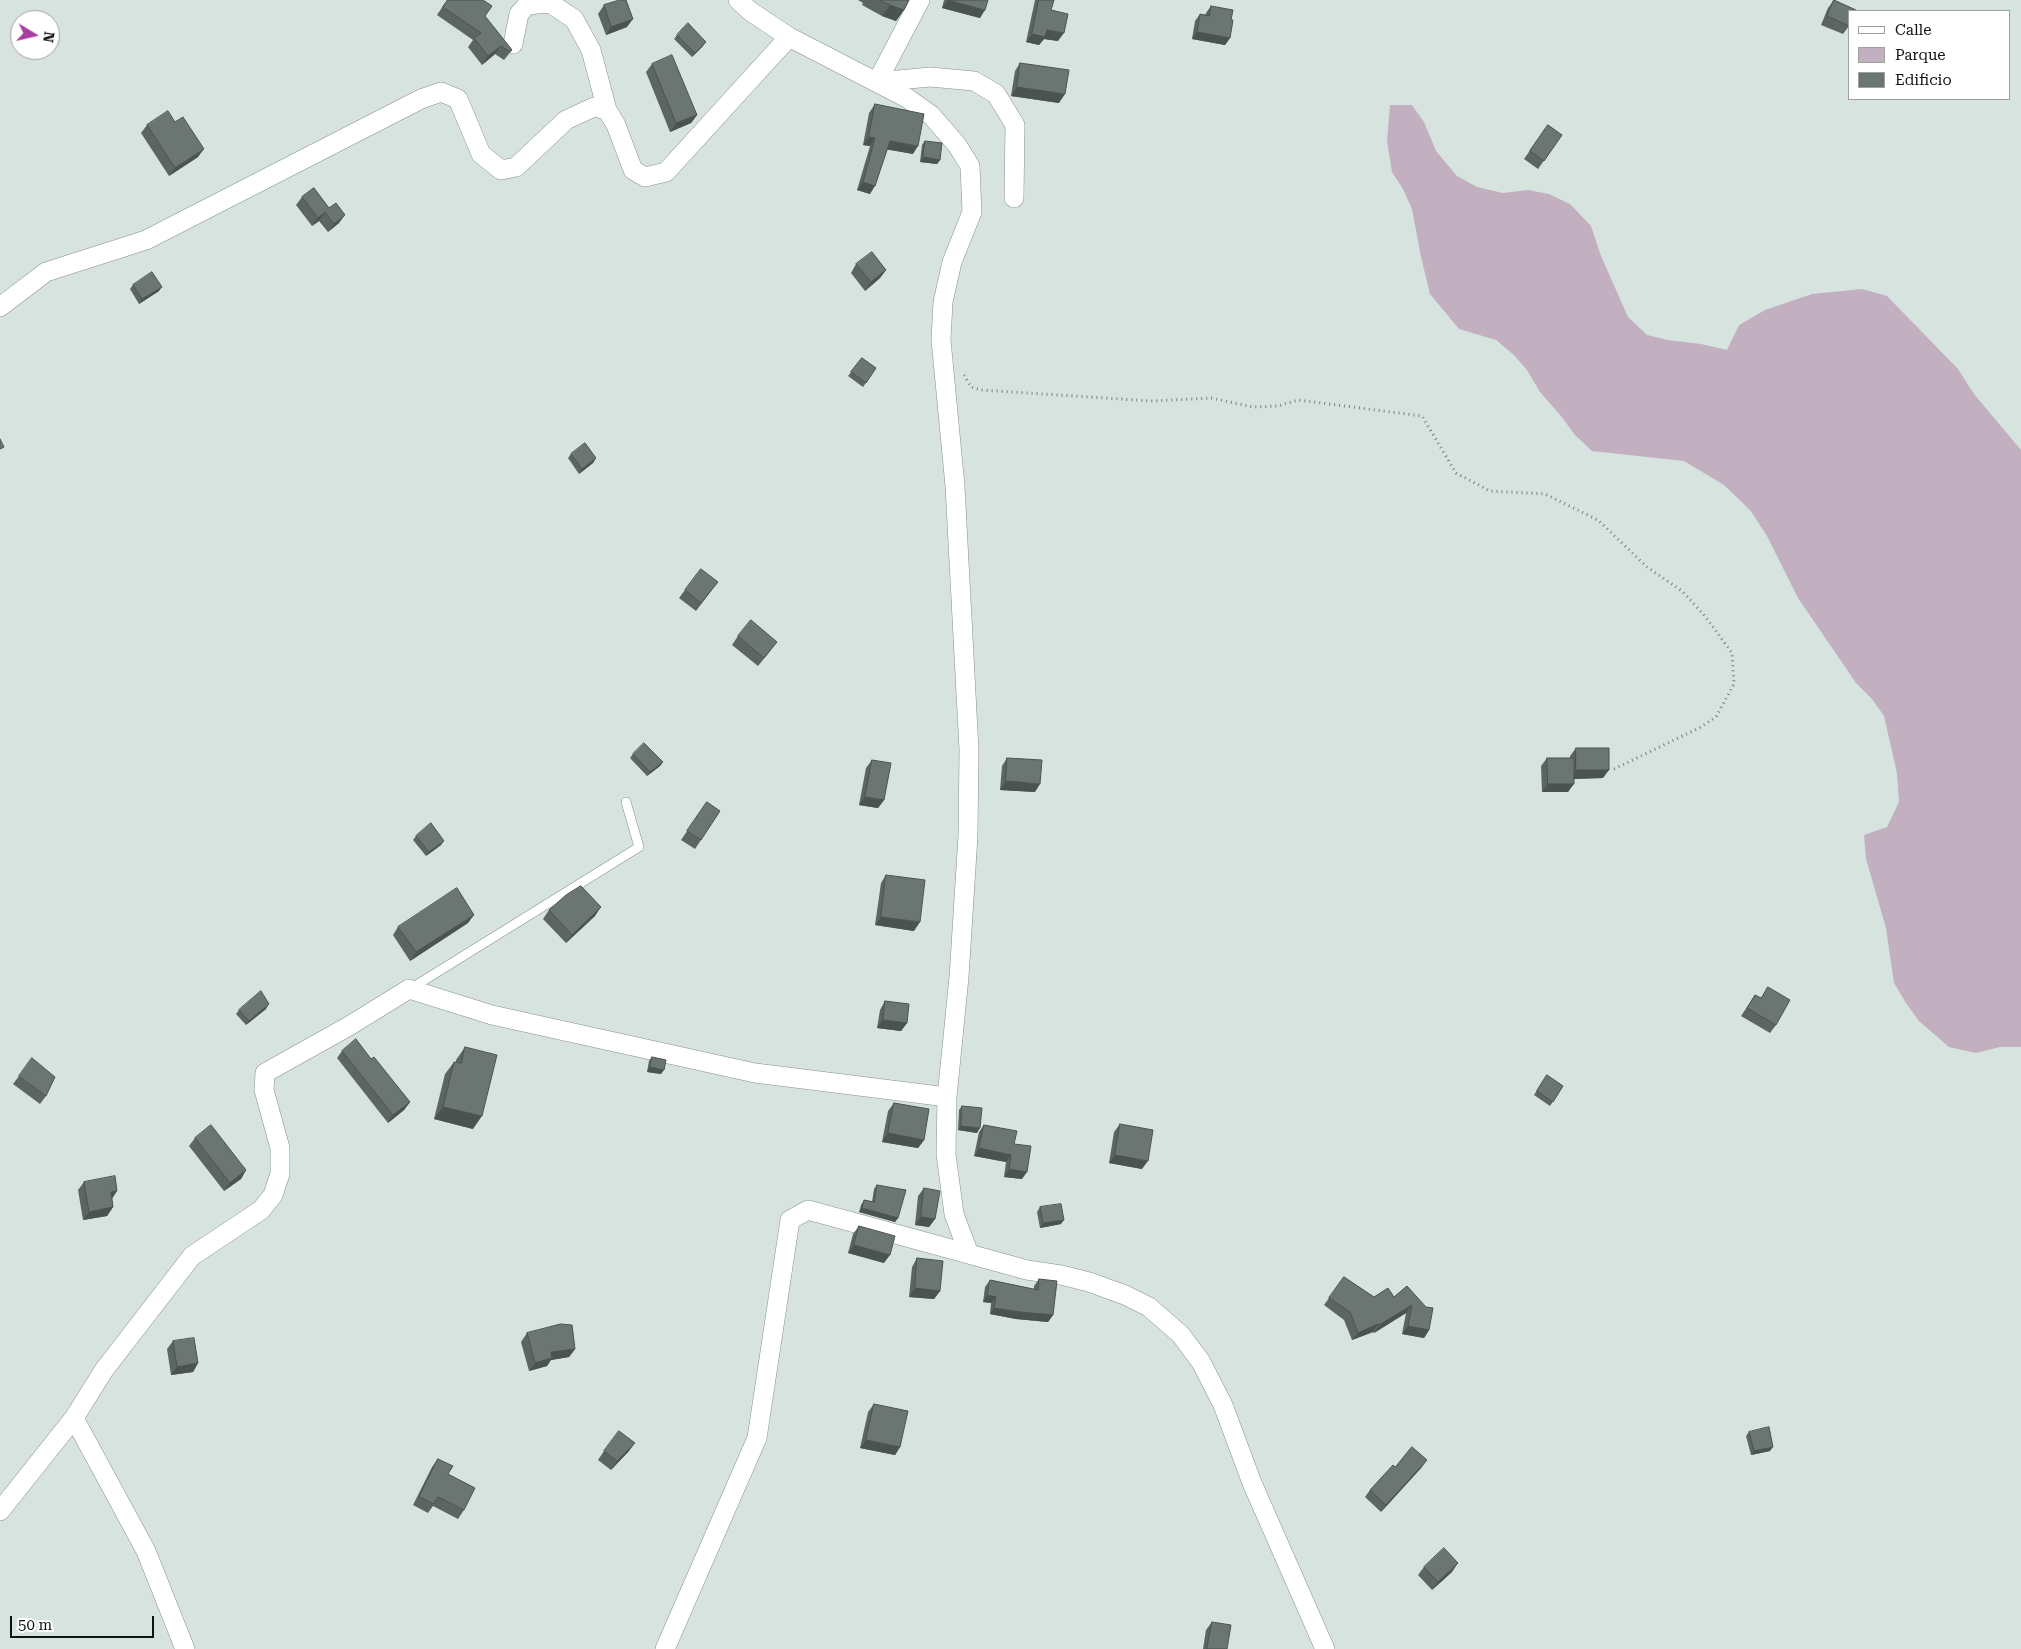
<!DOCTYPE html>
<html>
<head>
<meta charset="utf-8">
<style>
	body { margin:0 }
	#map { position:relative; width:2021px; height:1649px; overflow:hidden; background:#d7e3df; font-family:"Roboto Serif",serif }
	canvas { display:block }
	.legend { position:absolute; left:1848px; top:10px; width:162px; height:90px; box-sizing:border-box; background:#fff; border:1px solid #9fa1a0; margin:0; padding:6px 9px; list-style:none; font-size:15px; color:#0f1412 }
	.legend li { display:flex; align-items:center; gap:10px; height:25px }
	.legend b { width:25px; border:1px solid #9fa1a0 }
	.north { position:absolute; left:10px; top:10px; width:50px; height:50px; box-sizing:border-box; background:#fff; border:1px solid #9fa1a0; border-radius:50%; rotate:99deg; font-size:14px; font-weight:700; line-height:20px; text-align:center; color:#0f1412 }
	.north::after { content:''; display:block; margin:auto; width:18px; height:22px; background:#a73ea0; clip-path:polygon(50% 0,100% 100%,50% 72%,0 100%) }
	.scale { position:absolute; left:10px; top:1616px; width:144px; height:22px; box-sizing:border-box; border:2px solid #0f1412; border-top:0; padding-left:6px; font-size:15px; line-height:18px; white-space:nowrap; color:#0f1412; -webkit-text-stroke:4px #fff; paint-order:stroke }
</style>
</head>
<body>
<div id="map">
<canvas width="2021" height="1649"></canvas>
<ul class="legend">
<li><b style="height:6px;background:#fff"></b>Calle</li>
<li><b style="height:14px;background:#c2afbf"></b>Parque</li>
<li><b style="height:14px;background:#6b7672"></b>Edificio</li>
</ul>
<div class="north">N</div>
<div class="scale">50 m</div>
</div>
<script>
const c = document.querySelector('canvas').getContext('2d');
c.lineJoin = 'round';
function paint(path, color) {
  c.fillStyle = color;
  c.fill(path, 'evenodd');
}
function trace(path, color, width, dash) {
  c.strokeStyle = color;
  c.lineWidth = width;
  c.lineCap = dash ? 'butt' : 'round';
  c.setLineDash(dash || []);
  c.stroke(path);
}
paint(new Path2D(`
	M1390,105H1412L1424,122L1436,151L1457,176L1477,187L1503,193L1528,190L1549,194L1570,204L1591,226L1601,256L1628,317L1647,335L1668,340L1701,344L1727,350L1739,325L1765,310L1812,294L1862,289L1887,296L1958,369L1974,394L2021,450V1047H2000L1976,1053L1949,1047L1919,1021L1906,1003L1894,983L1886,928L1866,859L1864,835L1887,827L1899,802L1897,773L1884,716L1872,699L1856,683L1798,598L1767,536L1750,510L1724,485L1684,461L1592,451L1575,435L1561,416L1540,392L1527,370L1514,355L1496,340L1459,329L1430,294L1421,257L1412,209L1403,189L1392,172L1387,141Z`), '#c2afbf');
const service = new Path2D(`
	M410,989L639,847L626,802`);
const minor = new Path2D(`
	M738,0L750,11L789,37L907,98L931,115L957,145L970,166L972,212L952,262L943,302L941,340L955,486L969,750L968,836L959,977L947,1097L946,1154L954,1214L969,1254L1027,1270L1061,1275L1089,1282L1125,1295L1149,1307L1181,1335L1201,1362L1223,1405L1252,1483L1325,1649
	M513,44L519,14L527,5L550,3L574,19L591,50L607,110
	M877,82L930,77L974,81L996,94L1015,125L1014,198
	M877,82L920,0
	M0,307L46,272L146,240L421,99L441,92L458,99L481,154L501,170L516,167L566,120L594,107L607,110L616,125L633,170L645,177L666,172L789,37
	M74,1418L146,1551L185,1649
	M0,1511L74,1418L104,1370L192,1256L261,1210L273,1195L280,1174V1148L264,1090L265,1073L349,1026L409,989L492,1015L755,1073L947,1097
	M665,1649L757,1438L790,1220L808,1210L969,1254`);
trace(service, '#86918e', 10);
trace(minor, '#86918e', 20);
trace(new Path2D(`
	M964,375L971,387L981,390L1151,401L1211,398L1253,407L1278,406L1298,400L1422,416L1456,473L1490,491L1545,494L1598,520L1647,567L1682,591L1705,616L1732,653L1734,684L1716,717L1701,727L1612,770`), '#77807d', 3, [1, 4]);
trace(service, '#fff', 9);
trace(minor, '#fff', 19);
paint(new Path2D(`
	M447,0L485,16L512,50L504,60L495,54L482,65L468,47L473,40L437,15Z
	M858,0H909L904,10L896,21L882,16L862,5L863,3Z
	M944,0H988L980,18L942,8Z
	M1035,0H1054L1051,10L1058,41L1044,39L1039,45L1026,42Z
	M1834,0L1849,26L1843,34L1821,25L1828,8Z
	M604,5L627,27L606,35L598,14Z
	M1211,6L1231,20L1230,38L1225,45L1192,39L1195,21L1200,14L1205,15L1206,13Z
	M677,35L703,46L692,57L674,39Z
	M1020,63L1059,103L1011,96L1015,71Z
	M652,64L697,115L691,123L670,132L646,72Z
	M875,104L913,154L887,149L870,194L857,190L870,146L863,145L869,113Z
	M147,125L198,157L169,176L141,133Z
	M1548,125L1562,135L1538,169L1524,159Z
	M925,141L940,160L937,164L920,162L922,145Z
	M314,188L339,223L328,232L319,221L312,226L296,205L302,197Z
	M856,264L886,270L880,278L865,291L851,273Z
	M133,285L159,291L139,304L130,289Z
	M862,358L876,368L863,387L848,376Z
	M571,454L596,458L593,463L579,474L568,458Z
	M685,590H712L696,611L679,598Z
	M738,636L771,650L758,666L732,645Z
	M1576,748L1603,778L1574,779L1568,792H1542L1541,766L1547,758H1570V756Z
	M633,754L663,762L660,766L647,776L630,758Z
	M1007,758L1035,792L1000,790L1002,766Z
	M872,760L884,800L878,808L859,805L866,768Z
	M707,802L701,840L695,849L681,840Z
	M416,836L441,845L426,856L413,840Z
	M886,875L914,931L875,925L881,883Z
	M549,910L595,916L566,943L543,919Z
	M468,923L410,961L393,935L398,927Z
	M1768,987L1776,1025L1770,1033L1741,1016L1755,995L1761,998Z
	M885,1001L907,1023L901,1031L877,1028L880,1010Z
	M266,1009L246,1025L236,1014L239,1010Z
	M465,1047L473,1129L434,1119L445,1074L454,1062H456V1060Z
	M342,1051L371,1059L410,1102L404,1110L388,1123L337,1058Z
	M652,1057L661,1074L647,1072L649,1061Z
	M1547,1075L1563,1086L1550,1106L1534,1095Z
	M19,1076L46,1096L40,1104L13,1084Z
	M894,1103L924,1140L918,1148L882,1142L888,1111Z
	M962,1106L977,1133L958,1130L959,1110Z
	M1120,1124L1142,1169L1109,1163L1114,1132Z
	M984,1125L1014,1144L1022,1179L1004,1177L1006,1162L974,1156L979,1132Z
	M195,1138L246,1170L241,1179L224,1191L189,1146Z
	M84,1182L117,1191L112,1199L113,1207L107,1216L83,1220L78,1190Z
	M877,1185L898,1218L895,1222L859,1212L861,1205L864,1200L872,1202L874,1189Z
	M924,1188L935,1219L929,1227L915,1225L918,1196Z
	M1040,1207L1061,1224L1040,1228L1037,1212Z
	M859,1226L884,1263L848,1253L853,1234Z
	M917,1258L940,1291L934,1299L909,1297L912,1267Z
	M1344,1277L1374,1297H1394L1407,1286L1429,1330L1424,1338L1402,1334L1406,1313L1374,1333L1373,1332L1352,1340L1344,1320L1324,1305Z
	M1039,1279L1053,1315L1048,1322L1016,1319L990,1314L991,1303L983,1302L985,1287L990,1280L1034,1289V1286Z
	M527,1333L575,1349L569,1357L551,1360L547,1366L529,1371L521,1342Z
	M173,1341L198,1363L193,1372L171,1375L167,1349Z
	M874,1404L900,1447L895,1455L860,1448L868,1412Z
	M1749,1432L1770,1451L1751,1455L1746,1436Z
	M604,1451H629L611,1470L598,1460Z
	M438,1459L448,1474L464,1510L458,1519L433,1506L428,1513L413,1505L432,1467Z
	M1395,1467H1422L1381,1512L1365,1497L1370,1490Z
	M1424,1567L1452,1572L1432,1590L1418,1575Z
	M1212,1622L1227,1649H1203L1206,1630Z`), '#5c6562');
paint(new Path2D(`
	M948,0L985,10L980,18L942,8Z
	M890,5L904,10L896,21L882,16Z
	M633,19L627,27L606,35L611,27Z
	M1047,30L1064,33L1058,41L1044,39L1039,45L1026,42L1032,34Z
	M1197,32L1230,38L1225,45L1192,39Z
	M706,42L703,46L692,57L695,53Z
	M501,46L495,54L482,65L488,56Z
	M1017,87L1065,94L1059,103L1011,96Z
	M697,115L691,123L670,132L676,123Z
	M869,137L875,138L870,146L863,145Z
	M890,141L918,146L913,154L884,149Z
	M204,149L198,157L169,176L175,168Z
	M923,157L940,160L937,164L920,162Z
	M863,182L875,186L870,194L857,190Z
	M325,212L319,221L312,226L318,218Z
	M345,215L339,223L328,232L334,224Z
	M886,270L880,278L865,291L871,282Z
	M162,287L159,291L139,304L142,299Z
	M596,458L593,463L579,474L582,469Z
	M663,762L660,766L647,776L650,772Z
	M1576,770H1609L1603,778L1571,779Z
	M1006,781L1040,784L1035,792L1000,790Z
	M1548,784H1574L1568,792H1542Z
	M865,797L884,800L878,808L859,805Z
	M444,841L441,845L426,856L429,852Z
	M601,907L595,916L566,943L572,935Z
	M474,915L468,923L410,961L416,952Z
	M881,917L920,922L914,931L875,925Z
	M269,1004L266,1009L246,1025L249,1021Z
	M883,1020L907,1023L901,1031L877,1028Z
	M650,1067L664,1070L661,1074L647,1072Z
	M410,1102L404,1110L388,1123L393,1115Z
	M443,1107L482,1116L473,1129L434,1119Z
	M961,1126L980,1128L977,1133L958,1130Z
	M888,1133L924,1140L918,1148L882,1142Z
	M979,1148L1011,1155L1006,1162L974,1156Z
	M1115,1155L1148,1161L1142,1169L1109,1163Z
	M1009,1169L1027,1172L1022,1179L1004,1177Z
	M246,1170L241,1179L224,1191L230,1183Z
	M117,1191L111,1199V1192Z
	M113,1207L107,1216L83,1220L89,1212Z
	M862,1208L898,1218L895,1222L859,1212Z
	M921,1217L935,1219L929,1227L915,1225Z
	M1064,1220L1061,1224L1040,1228L1043,1223Z
	M854,1245L890,1255L884,1263L848,1253Z
	M915,1288L940,1291L934,1299L909,1297Z
	M987,1295L996,1297L991,1303L983,1302Z
	M1412,1305L1406,1313L1374,1333L1379,1325Z
	M994,1308L1053,1315L1048,1322L1016,1319L990,1314Z
	M1378,1324L1373,1332L1352,1340L1358,1333Z
	M1408,1326L1429,1330L1424,1338L1402,1334Z
	M575,1349L569,1357L551,1360L547,1366L529,1371L535,1363L551,1352Z
	M198,1363L193,1372L171,1375L177,1367Z
	M866,1440L900,1447L895,1455L860,1448Z
	M635,1443L629,1451L611,1470L617,1461Z
	M1773,1447L1770,1451L1751,1455L1754,1451Z
	M1427,1460L1422,1467L1381,1512L1386,1505Z
	M1458,1563L1452,1572L1432,1590L1438,1582Z`), '#4b5350');
const building = new Path2D(`
	M448,0H483L492,6L485,16L512,50L510,52L501,46L488,56L474,38L481,33L443,7Z
	M620,0H626L633,19L611,27L604,5Z
	M880,0H909L904,10L890,5Z
	M948,0H988L985,10Z
	M1039,0H1054L1051,10L1068,14L1064,33L1047,30L1045,37L1032,34Z
	M1834,0L1856,10L1855,11H1850V23L1849,26L1827,16Z
	M1211,6L1233,10L1231,20H1233L1230,38L1197,32L1200,14L1209,16Z
	M688,23L706,42L695,53L677,35Z
	M672,55L697,115L676,123L652,64Z
	M1020,63L1069,70L1065,94L1017,87Z
	M875,104L924,114L918,146L890,141L875,186L863,182L875,138L869,137Z
	M168,111L175,122L183,117L204,149L175,168L147,125Z
	M1548,125L1562,135L1544,161L1530,151Z
	M925,141L942,143L940,160L923,157Z
	M314,188L329,208L336,203L345,215L334,224L325,212L318,218L302,197Z
	M872,252L886,270L871,282L856,264Z
	M152,272L162,287L142,299L133,285Z
	M862,358L876,368L866,383L851,372Z
	M0,439L4,447L0,449Z
	M585,443L596,458L582,469L571,454Z
	M701,569L718,582L701,603L685,590Z
	M751,620L777,642L764,658L738,636Z
	M644,743L663,762L650,772L633,754Z
	M1576,748H1609V770H1576Z
	M1007,758L1042,760L1040,784L1006,781Z
	M1547,758H1574V784H1548Z
	M872,760L891,763L884,800L865,797Z
	M707,802L720,811L701,840L687,831Z
	M431,823L444,841L429,852L416,836Z
	M886,875L925,880L920,922L881,917Z
	M581,886L601,907L572,935L549,910L566,895Z
	M457,888L474,915L416,952L398,927Z
	M1768,987L1790,1000L1776,1025L1747,1008L1755,995L1761,998Z
	M261,991L269,1004L249,1021L239,1010Z
	M885,1001L909,1004L907,1023L883,1020Z
	M356,1039L371,1059L374,1057L410,1102L393,1115L342,1051Z
	M465,1047L497,1055L482,1116L443,1107L454,1062L461,1063Z
	M652,1057L666,1060L664,1070L650,1067Z
	M32,1058L55,1077L46,1096L19,1076Z
	M1547,1075L1563,1086L1553,1102L1537,1091Z
	M894,1103L929,1109L924,1140L888,1133Z
	M962,1106L982,1108L980,1128L961,1126Z
	M1120,1124L1153,1130L1148,1161L1115,1155Z
	M211,1125L246,1170L230,1183L195,1138Z
	M984,1125L1017,1131L1014,1144L1031,1146L1027,1172L1009,1169L1011,1155L979,1148Z
	M115,1176L117,1191L111,1192L113,1207L89,1212L84,1182Z
	M877,1185L906,1190L898,1218L862,1208L864,1200L874,1202Z
	M924,1188L940,1191L935,1219L921,1217Z
	M1061,1204L1064,1220L1043,1223L1040,1207Z
	M859,1226L895,1236L890,1255L854,1245Z
	M917,1258L943,1261L940,1291L915,1288Z
	M1344,1277L1374,1297L1388,1288L1394,1297L1407,1286L1426,1307L1433,1308L1429,1330L1408,1326L1412,1305L1379,1325L1378,1324L1358,1333L1350,1312L1329,1298Z
	M1039,1279L1057,1281L1053,1315L1020,1312L994,1308L996,1297L987,1295L990,1280L1038,1290Z
	M561,1324L572,1325L575,1349L551,1352L552,1358L535,1363L527,1333Z
	M194,1338L198,1363L177,1367L173,1341Z
	M874,1404L908,1411L900,1447L866,1440Z
	M1769,1427L1773,1447L1754,1451L1749,1432Z
	M619,1431L635,1443L617,1461L604,1451Z
	M1412,1447L1427,1460L1386,1505L1370,1490L1393,1465L1395,1467Z
	M438,1459L453,1466L448,1474L475,1488L464,1510L438,1497L434,1504L419,1497Z
	M1444,1548L1458,1563L1438,1582L1424,1567Z
	M1212,1622L1231,1625L1227,1649H1207Z`);
paint(building, '#6b7672');
trace(building, '#4b5350', 1);
</script>
</body>
</html>
